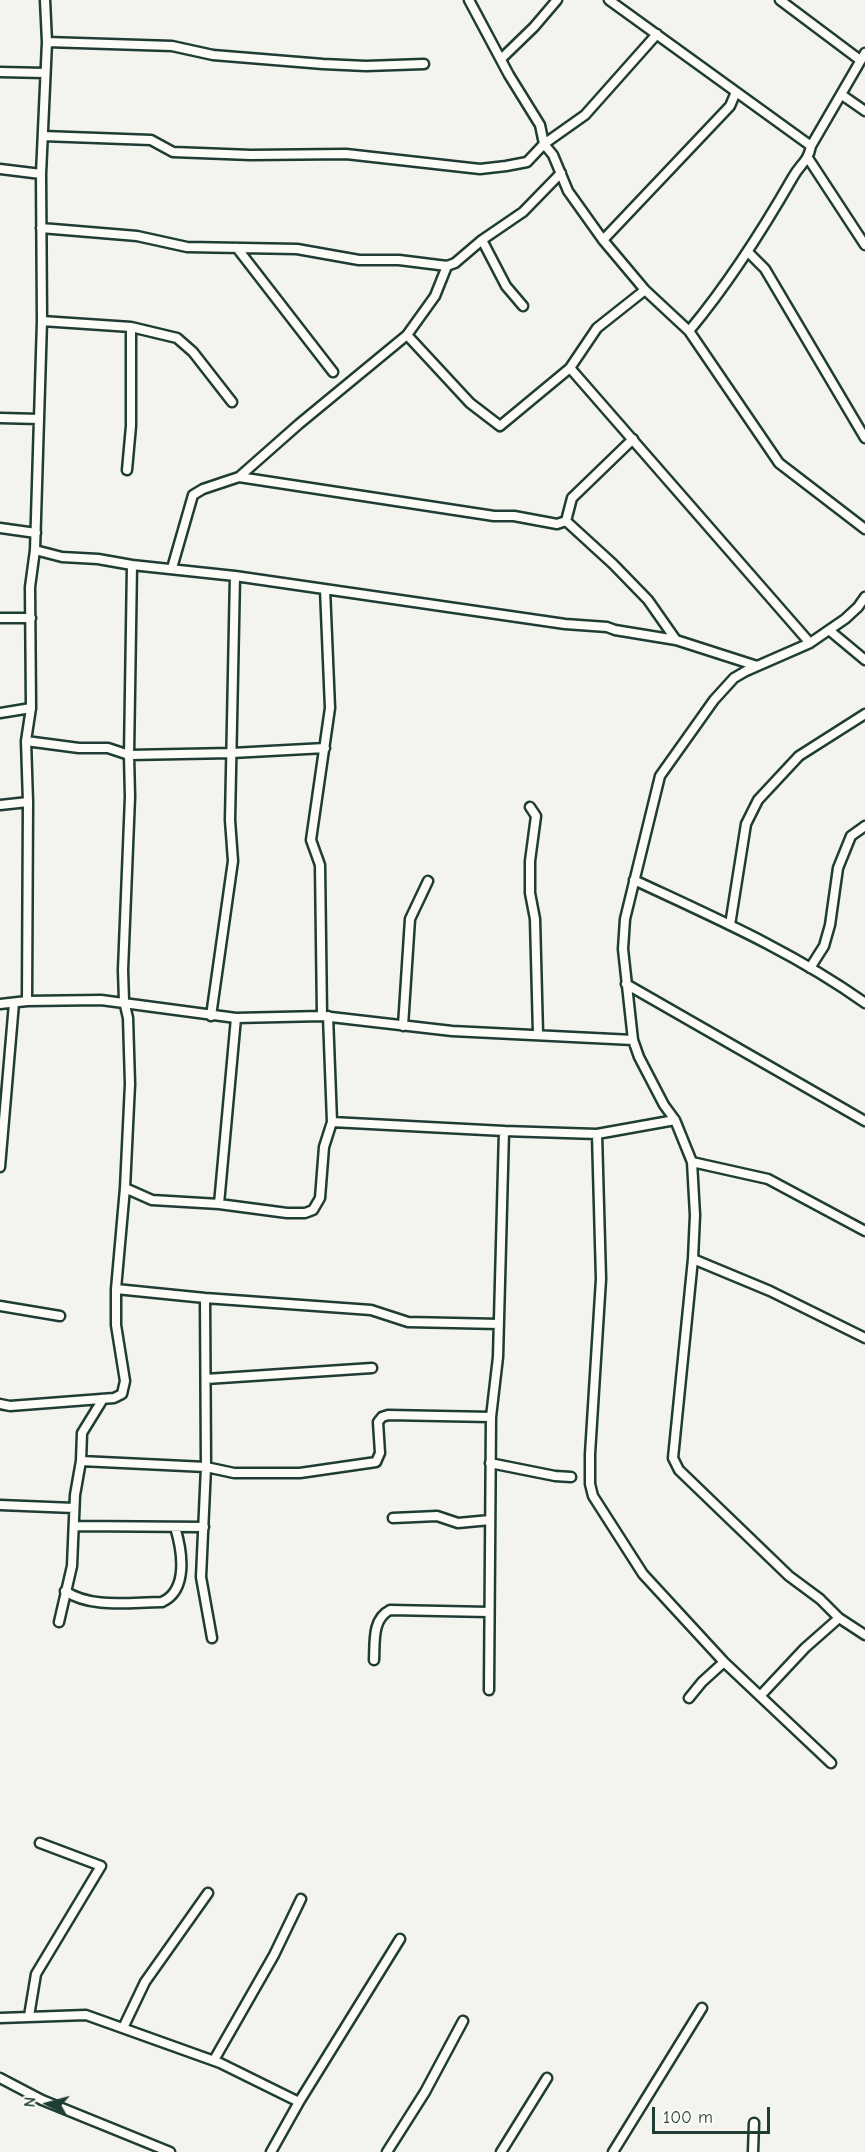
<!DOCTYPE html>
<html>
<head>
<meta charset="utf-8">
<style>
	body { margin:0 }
	#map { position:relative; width:865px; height:2152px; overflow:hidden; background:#f4f4ef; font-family:"Comic Neue",sans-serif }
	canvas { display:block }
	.north { position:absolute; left:18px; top:2074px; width:60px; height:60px; -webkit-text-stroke:4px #fdfcf7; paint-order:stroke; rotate:276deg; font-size:16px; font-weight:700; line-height:24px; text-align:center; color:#1f3d34 }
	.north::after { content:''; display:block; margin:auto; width:21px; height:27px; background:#1f3d34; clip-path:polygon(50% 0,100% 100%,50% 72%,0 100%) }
	.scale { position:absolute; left:652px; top:2107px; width:118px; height:27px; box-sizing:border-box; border:3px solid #1f3d34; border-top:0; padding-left:8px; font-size:18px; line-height:21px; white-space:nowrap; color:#1f3d34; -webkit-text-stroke:4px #fdfcf7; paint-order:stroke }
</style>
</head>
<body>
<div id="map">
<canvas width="865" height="2152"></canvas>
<div class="north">N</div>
<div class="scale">100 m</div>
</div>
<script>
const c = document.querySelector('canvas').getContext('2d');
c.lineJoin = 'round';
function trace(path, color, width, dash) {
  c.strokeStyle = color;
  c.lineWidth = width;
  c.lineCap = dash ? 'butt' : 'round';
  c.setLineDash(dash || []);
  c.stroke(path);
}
const minor = new Path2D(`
	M469,0L509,75L540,125L544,144L553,155L568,191L603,240L645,290L689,331L779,463L865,529
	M609,0L811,146
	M780,0L860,60
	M47,42L172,46L213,55L323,64L366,66L424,64
	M501,59L534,27L557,0
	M0,72L45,73
	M842,95L865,111
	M43,136L151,140L173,152L251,155L346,154L480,169L506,166L527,162L544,144L585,115L657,34
	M808,158L865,245
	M0,169L41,174
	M41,228L137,236L187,247L297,249L359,260H399L447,266L455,263L482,240L523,212L561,173
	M482,240L506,286L523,306
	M603,240L730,106L736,92
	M237,248L333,372
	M748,252L765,269L865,438
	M447,266L435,296L407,335L470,403L500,426L570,368L597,328L645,290
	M42,321L131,327L177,338L193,352L232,402
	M689,331C729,283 762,231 793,177C800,164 808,162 811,146L865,53
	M570,368L810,643
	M0,418L39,419
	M127,470L131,426V327
	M239,477L299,424L407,335
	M566,521L572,498L633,439
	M0,528L36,533
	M35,550L62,557L98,559L132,565L235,576L565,624L607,627L615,630L676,640L757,666
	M172,568L193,495L203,489L239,477L494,516H514L557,524L566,521L613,564L648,600L676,640
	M865,597L858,607L845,619L810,643L746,671L734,678L714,700L660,776L625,919L623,949L633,1040L639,1057L664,1105L675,1120L692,1162L695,1215L693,1259L673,1458L679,1470L789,1576L820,1599L839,1618L865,1635
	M0,618H31
	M829,630L865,660
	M0,713L31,708
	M26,741L79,748H108L129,755L232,753L325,748
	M0,805L28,802
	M530,807L536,816L530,861V893L535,919L538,1034
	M634,880C713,917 794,952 865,1003
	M730,925L746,824L758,800L799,756L865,714
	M810,968L824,946L830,925L838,868L851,836L865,826
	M626,984L865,1121
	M27,1001L28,802L26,741L31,708L30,587L35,550L42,321L41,174L47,42L45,0
	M0,1004L27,1001L101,1000L236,1018L322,1016L452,1031L633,1040
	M211,1016L233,861L230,820L235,576
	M322,1016L320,865L311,840L330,708L325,589
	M328,1016L332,1122
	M403,1026L410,919L428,881
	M597,1134L601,1279L590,1454V1484L593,1496L643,1574L724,1662L831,1763
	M692,1162L768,1179L865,1231
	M0,1167L14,1003
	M125,1188L152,1200L219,1204L287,1213H305L313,1210L320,1198L324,1147L332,1122L504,1131
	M219,1204L236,1018
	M693,1259L770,1291L865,1338
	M116,1289L205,1298L371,1310L408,1322L499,1324
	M205,1298L206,1467L201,1577L212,1638
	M0,1306L60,1316
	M206,1379L372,1368
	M0,1404L10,1406L114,1398L122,1394L125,1381L116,1325V1289L125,1188L130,1084L128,1018L124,1001L123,970L130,797L129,755L132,565
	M81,1461L206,1467L234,1473H300L376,1462L380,1453L378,1422L382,1417L388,1415L491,1417
	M490,1463L555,1476L571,1477
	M0,1505L74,1508
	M393,1518L437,1516L458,1523L490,1520
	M74,1526L204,1527
	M65,1591C92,1609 130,1602 162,1602C189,1590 182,1550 175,1527
	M59,1622L72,1566L75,1495L81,1461L82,1433L103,1399
	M374,1660C375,1642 372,1619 390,1610L489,1612
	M489,1690L491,1417L498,1357L504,1131L597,1134L675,1120
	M761,1695L805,1648L839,1618
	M689,1698L702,1682L724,1662
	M29,2016L36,1974L101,1866L40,1843
	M0,2018L86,2015L220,2063L299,2102
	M123,2028L145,1982L208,1893
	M214,2060L274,1955L301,1899
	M0,2078L42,2100L170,2152
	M271,2152L299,2102L400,1939
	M387,2152L425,2092L463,2021
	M501,2152L547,2078
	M613,2152L702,2008
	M753,2152L754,2123`);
trace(minor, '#1f3d34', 13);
trace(minor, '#fdfcf7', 8);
</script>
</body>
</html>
